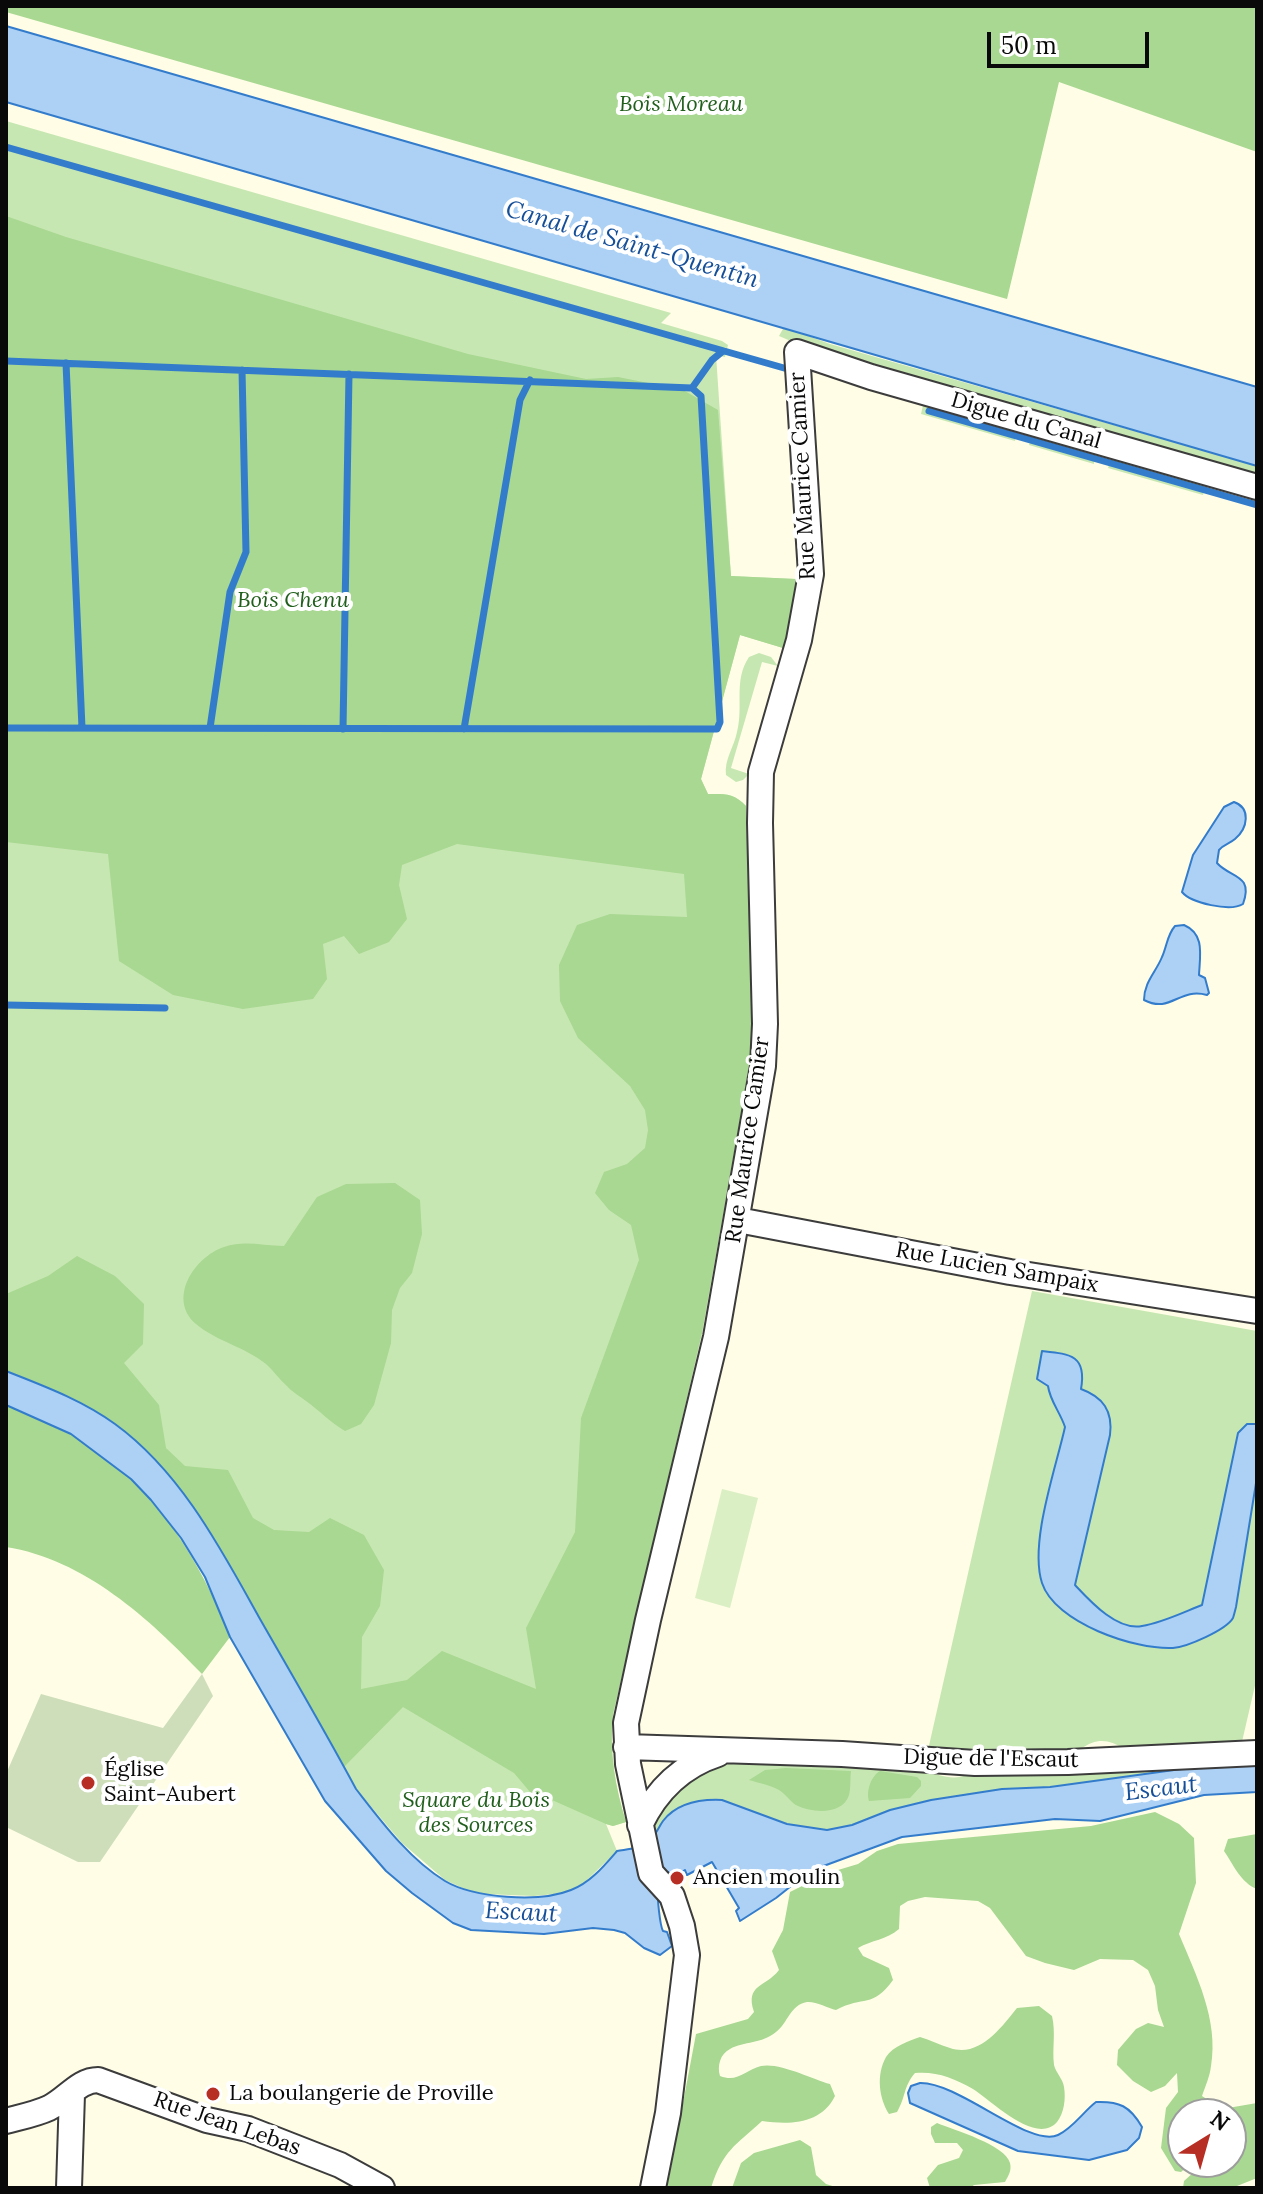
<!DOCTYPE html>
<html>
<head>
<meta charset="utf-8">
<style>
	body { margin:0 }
	#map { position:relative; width:1263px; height:2194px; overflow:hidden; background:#fffde6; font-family:Lora,serif }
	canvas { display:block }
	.frame { position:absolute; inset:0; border:8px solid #090909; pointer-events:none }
	.north { position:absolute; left:1167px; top:2098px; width:80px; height:80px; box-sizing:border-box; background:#fff; border:2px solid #9d9d9d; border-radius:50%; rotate:37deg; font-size:22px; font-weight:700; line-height:32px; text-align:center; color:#090909 }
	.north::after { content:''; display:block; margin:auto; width:28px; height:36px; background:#b72f24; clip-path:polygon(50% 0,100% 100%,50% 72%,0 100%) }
	.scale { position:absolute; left:987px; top:32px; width:162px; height:36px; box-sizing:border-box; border:4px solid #090909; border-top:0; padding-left:10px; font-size:24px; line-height:28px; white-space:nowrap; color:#090909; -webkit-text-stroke:6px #fff; paint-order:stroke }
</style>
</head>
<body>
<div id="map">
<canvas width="1263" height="2194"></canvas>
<div class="frame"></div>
<div class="north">N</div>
<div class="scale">50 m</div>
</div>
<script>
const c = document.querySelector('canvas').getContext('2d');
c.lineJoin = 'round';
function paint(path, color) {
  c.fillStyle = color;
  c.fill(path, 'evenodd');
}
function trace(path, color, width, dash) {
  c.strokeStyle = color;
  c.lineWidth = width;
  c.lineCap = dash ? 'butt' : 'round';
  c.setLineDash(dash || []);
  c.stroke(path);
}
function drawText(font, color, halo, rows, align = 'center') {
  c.font = font + ' Lora,serif';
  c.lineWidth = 8;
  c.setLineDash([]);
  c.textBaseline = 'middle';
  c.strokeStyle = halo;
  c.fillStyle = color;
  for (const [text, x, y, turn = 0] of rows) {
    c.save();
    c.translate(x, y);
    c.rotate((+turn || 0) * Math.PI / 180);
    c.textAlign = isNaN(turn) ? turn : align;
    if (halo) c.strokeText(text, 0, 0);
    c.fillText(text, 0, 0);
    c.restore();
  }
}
paint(new Path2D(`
	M6,121L671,313L661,323L722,341L728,345L725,357L716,355L731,576L796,579L791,619L783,648L740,635L701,779L708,794C725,794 734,793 746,806V1084L702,1333L613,1714C609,1751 615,1787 626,1822L613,1826L606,1824L617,1851L585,1882L570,1891L555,1894L534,1896L485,1894L467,1890L445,1880L402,1843L356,1789L316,1715L90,1407L6,1371Z
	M784,327L830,344L1257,466V478L793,342L779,336Z
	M924,401L1017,429L1015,441L921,414Z
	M1033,433L1095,449L1094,464L1029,445Z
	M1112,457L1206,484L1203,495L1108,468Z
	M759,653L771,657L778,666L762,662L731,768L749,774L743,780L736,782L726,775C724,760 734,747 737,732C744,706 733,681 749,657Z
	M1032,1291L1257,1331V1677L1241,1746L1124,1749C1109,1739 1096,1738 1081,1749L928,1750Z
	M737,1762C798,1763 861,1762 922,1771C941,1774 958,1785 974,1769L1257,1763L1050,1787L1002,1789L931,1800L890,1810L852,1825L827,1830L787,1824L722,1800C691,1798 673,1822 651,1840L654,1814L685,1779L724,1763Z`), '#c7e7b2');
paint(new Path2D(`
	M6,6H1257V152L1059,82L1007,299L6,12Z
	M6,216L66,237L468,354L586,379L618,377L683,390L718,410L731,576L796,579L791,619L783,648L740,635L701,779L708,794C725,794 734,793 746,806L753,1038L746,1084L702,1333L613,1714C609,1751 615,1787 626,1822L613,1826L606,1824L552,1800L541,1798L530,1792L514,1773L403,1707L344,1767C317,1717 288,1668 260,1619C221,1549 181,1472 115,1424C82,1400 44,1386 6,1371V1294L48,1276L77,1256L115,1276L144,1304L143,1344L124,1363L159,1405L166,1448L185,1466L228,1470L253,1518L274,1530L309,1532L330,1518L364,1535L384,1570L380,1606L362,1637L361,1689L407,1680L442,1651L536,1689L526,1628L575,1532L581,1418L639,1260L631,1225L609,1210L595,1193L604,1172L627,1164L645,1148L648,1130L645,1110L630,1086L578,1038L560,1001L559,965L577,925L610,914L687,917L684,874L457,844L402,865L399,885L407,919L389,942L359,954L344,936L323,944L327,979L313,999L243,1009L173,995L119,961L108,854L6,842Z
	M395,1183L420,1200L422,1234L412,1273L400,1288L392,1310L391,1343L374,1405L361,1424L345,1431C330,1422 320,1411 306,1401C300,1396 292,1392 287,1386C279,1379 273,1370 266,1364C245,1347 216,1341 196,1324C167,1299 194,1257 224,1247C245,1240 262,1246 284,1246L317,1197L346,1184Z
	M6,1405C23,1412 41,1418 58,1426C142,1469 197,1550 230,1637L202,1674C150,1619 84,1559 6,1547Z
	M786,1768L851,1771C850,1778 851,1788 849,1795C843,1815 813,1813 798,1806C791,1803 787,1795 779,1790C770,1785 759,1783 749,1780L765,1770Z
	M880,1771L917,1777L921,1781V1786L910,1798L869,1801C866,1791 871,1776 880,1771Z
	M1155,1812L1179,1824L1194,1838L1196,1883L1179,1934C1196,1975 1219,2020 1211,2066C1210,2076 1205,2087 1202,2096L1222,2109L1257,2103V2178L1232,2188H1183L1184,2181L1194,2172L1197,2162H1231V2114H1183V2162H1192L1181,2172L1175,2171L1161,2148L1166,2108L1178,2092L1177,2073L1165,2086L1151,2092L1133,2081L1117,2065L1118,2050L1136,2029L1148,2023L1164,2027L1158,2010L1155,1986L1148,1970L1133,1960L1100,1959L1074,1970L1045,1963L1026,1956L990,1908L978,1901L925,1897L908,1901L900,1906L899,1929C886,1940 872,1940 858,1948L863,1956L889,1968L893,1980C872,2009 864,1995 836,2010C828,2008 815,2001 807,2002C790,2005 788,2023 776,2032C762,2044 744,2041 730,2049C720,2054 717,2066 720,2076C738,2083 745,2070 761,2066C779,2062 812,2079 830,2084L835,2096C821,2124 791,2125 762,2121C735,2146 723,2150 711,2188H667L696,2034L748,2019L754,2012C745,1984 765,1988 779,1970L772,1951L783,1930L790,1892L828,1873L858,1864L877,1851L898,1844L1091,1826Z
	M1257,1834V1889C1241,1883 1233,1864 1224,1851L1228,1839Z
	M1039,2006L1052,2016C1056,2033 1052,2048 1054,2065C1056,2073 1063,2079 1064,2087C1066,2099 1064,2113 1057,2122C1036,2146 992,2101 973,2089C954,2078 936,2071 915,2073C903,2087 906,2097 897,2112L889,2114C879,2098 876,2075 886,2057C893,2046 909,2041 920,2037C930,2040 940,2045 950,2048C979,2058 1001,2028 1017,2008Z
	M937,2123C954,2130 1006,2145 1010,2163C1012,2171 1008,2176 1005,2182L974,2185L970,2188H930L927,2178L938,2165L959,2158L963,2150L957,2143H935L931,2134V2127Z
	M800,2140L811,2147L816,2175L826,2184L839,2188H732L741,2163L754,2153Z`), '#a8d891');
paint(new Path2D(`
	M202,1674L213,1696L100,1862H78L6,1827V1774L41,1694L163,1728Z`), '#cedeba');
paint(new Path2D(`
	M722,1489L758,1498L730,1608L695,1598Z`), '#daefc3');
const water = new Path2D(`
	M6,26L1257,387V466L6,102Z
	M1234,802C1251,808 1248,828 1235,839C1229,844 1224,844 1219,850L1217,863C1230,878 1254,874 1243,904C1230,912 1191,903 1182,892L1193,855L1224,807Z
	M1184,925C1205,934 1200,955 1199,975L1205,978L1209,993L1207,995C1179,987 1171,1014 1144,1000C1144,982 1156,972 1162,957C1167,946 1167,935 1175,926Z
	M1042,1351C1070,1354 1087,1355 1081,1389C1103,1397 1113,1411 1110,1435L1075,1585C1090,1601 1117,1631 1142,1626C1162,1623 1184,1612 1202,1605L1238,1433L1247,1424H1257V1477L1236,1607C1235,1611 1234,1615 1233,1618C1226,1630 1187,1647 1173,1648C1135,1650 1055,1623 1042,1583C1029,1543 1056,1468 1065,1427C1060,1412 1050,1401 1048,1386L1037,1379Z
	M6,1371C44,1386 82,1400 115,1424C181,1472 221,1549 260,1619C292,1675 325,1731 356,1789C381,1821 409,1859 445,1881C474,1898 539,1903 571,1890C590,1883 604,1866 617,1851C628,1849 638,1849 648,1842C655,1837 658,1828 663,1821C677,1803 700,1799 722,1800L787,1824L827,1830L852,1825L890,1810L931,1800L1002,1789L1050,1787L1196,1767L1257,1763V1792L1204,1795L1100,1821L1055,1819L902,1837L810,1871L776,1898L740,1921L736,1911L739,1908L712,1862L687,1875L685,1870L673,1877L668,1872C665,1877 659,1884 658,1890C657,1897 660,1926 663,1931L667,1932L672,1946L660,1955L644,1948L625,1933L614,1930L593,1928L544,1934L471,1930L453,1923L412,1893L386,1871L325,1801L230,1637L205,1577L181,1538L151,1500L131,1479L71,1434L6,1405Z
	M920,2083C959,2082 1029,2148 1058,2135C1073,2128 1083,2112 1096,2102C1119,2101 1130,2106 1142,2127L1139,2138L1127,2150L1089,2160L1018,2151L910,2103L908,2093L911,2086Z`);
paint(water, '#acd1f5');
trace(water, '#337ccc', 2);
trace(new Path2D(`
	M6,147L784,368
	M6,361L692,388L712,360L723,351
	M66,363L82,728
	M929,411L1257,505
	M6,728L717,729L720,722L701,396L692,388
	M210,728L230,592L246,552L242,370
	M343,729L349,374
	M464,729L520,400L530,380
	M6,1005L165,1008`), '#337ccc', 7);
const minor = new Path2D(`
	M738,1220L1010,1272L1257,1311
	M626,1747L842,1754L975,1763L1068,1762L1257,1753
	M640,1825C656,1791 681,1766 718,1754
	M6,2121C21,2117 36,2114 49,2108C67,2099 79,2080 98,2080L207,2120L248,2129L340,2165L382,2188
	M69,2188L72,2094
	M653,2188L668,2113L687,1955L682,1926L672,1896L651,1873L628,1764L626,1723L648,1620L716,1337L763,1066L765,1024L760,823L761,772L799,640L811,574L797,352L871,377L1257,487`);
trace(minor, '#3c3c3c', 28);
trace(minor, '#fff', 24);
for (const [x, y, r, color] of [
	[88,1783,8,"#b72f24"],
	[677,1878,8,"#b72f24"],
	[213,2094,8,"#b72f24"]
]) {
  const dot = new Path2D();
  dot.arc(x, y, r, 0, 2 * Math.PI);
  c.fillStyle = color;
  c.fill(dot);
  trace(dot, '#fff', 3);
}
drawText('italic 22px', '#215f1c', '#fff', [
	["Bois Moreau",681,105],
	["Bois Chenu",293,601],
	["Square du Bois",476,1801],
	["des Sources",476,1826]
]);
drawText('22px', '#090909', '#fff', [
	["Digue du Canal",1026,421,16],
	["Rue Maurice Camier",803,476,-93],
	["Rue Maurice Camier",748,1140,-82],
	["Rue Lucien Sampaix",997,1268,10],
	["Digue de l'Escaut",991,1759,1],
	["Rue Jean Lebas",227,2124,19]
]);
drawText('22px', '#090909', '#fff', [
	["Église",104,1770],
	["Saint-Aubert",104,1795],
	["Ancien moulin",693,1878],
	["La boulangerie de Proville",229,2094]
], 'left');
drawText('italic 24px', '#154f99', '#fff', [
	["Canal de Saint-Quentin",632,245,16],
	["Escaut",1161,1789,-7],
	["Escaut",521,1913,3]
]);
</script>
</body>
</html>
